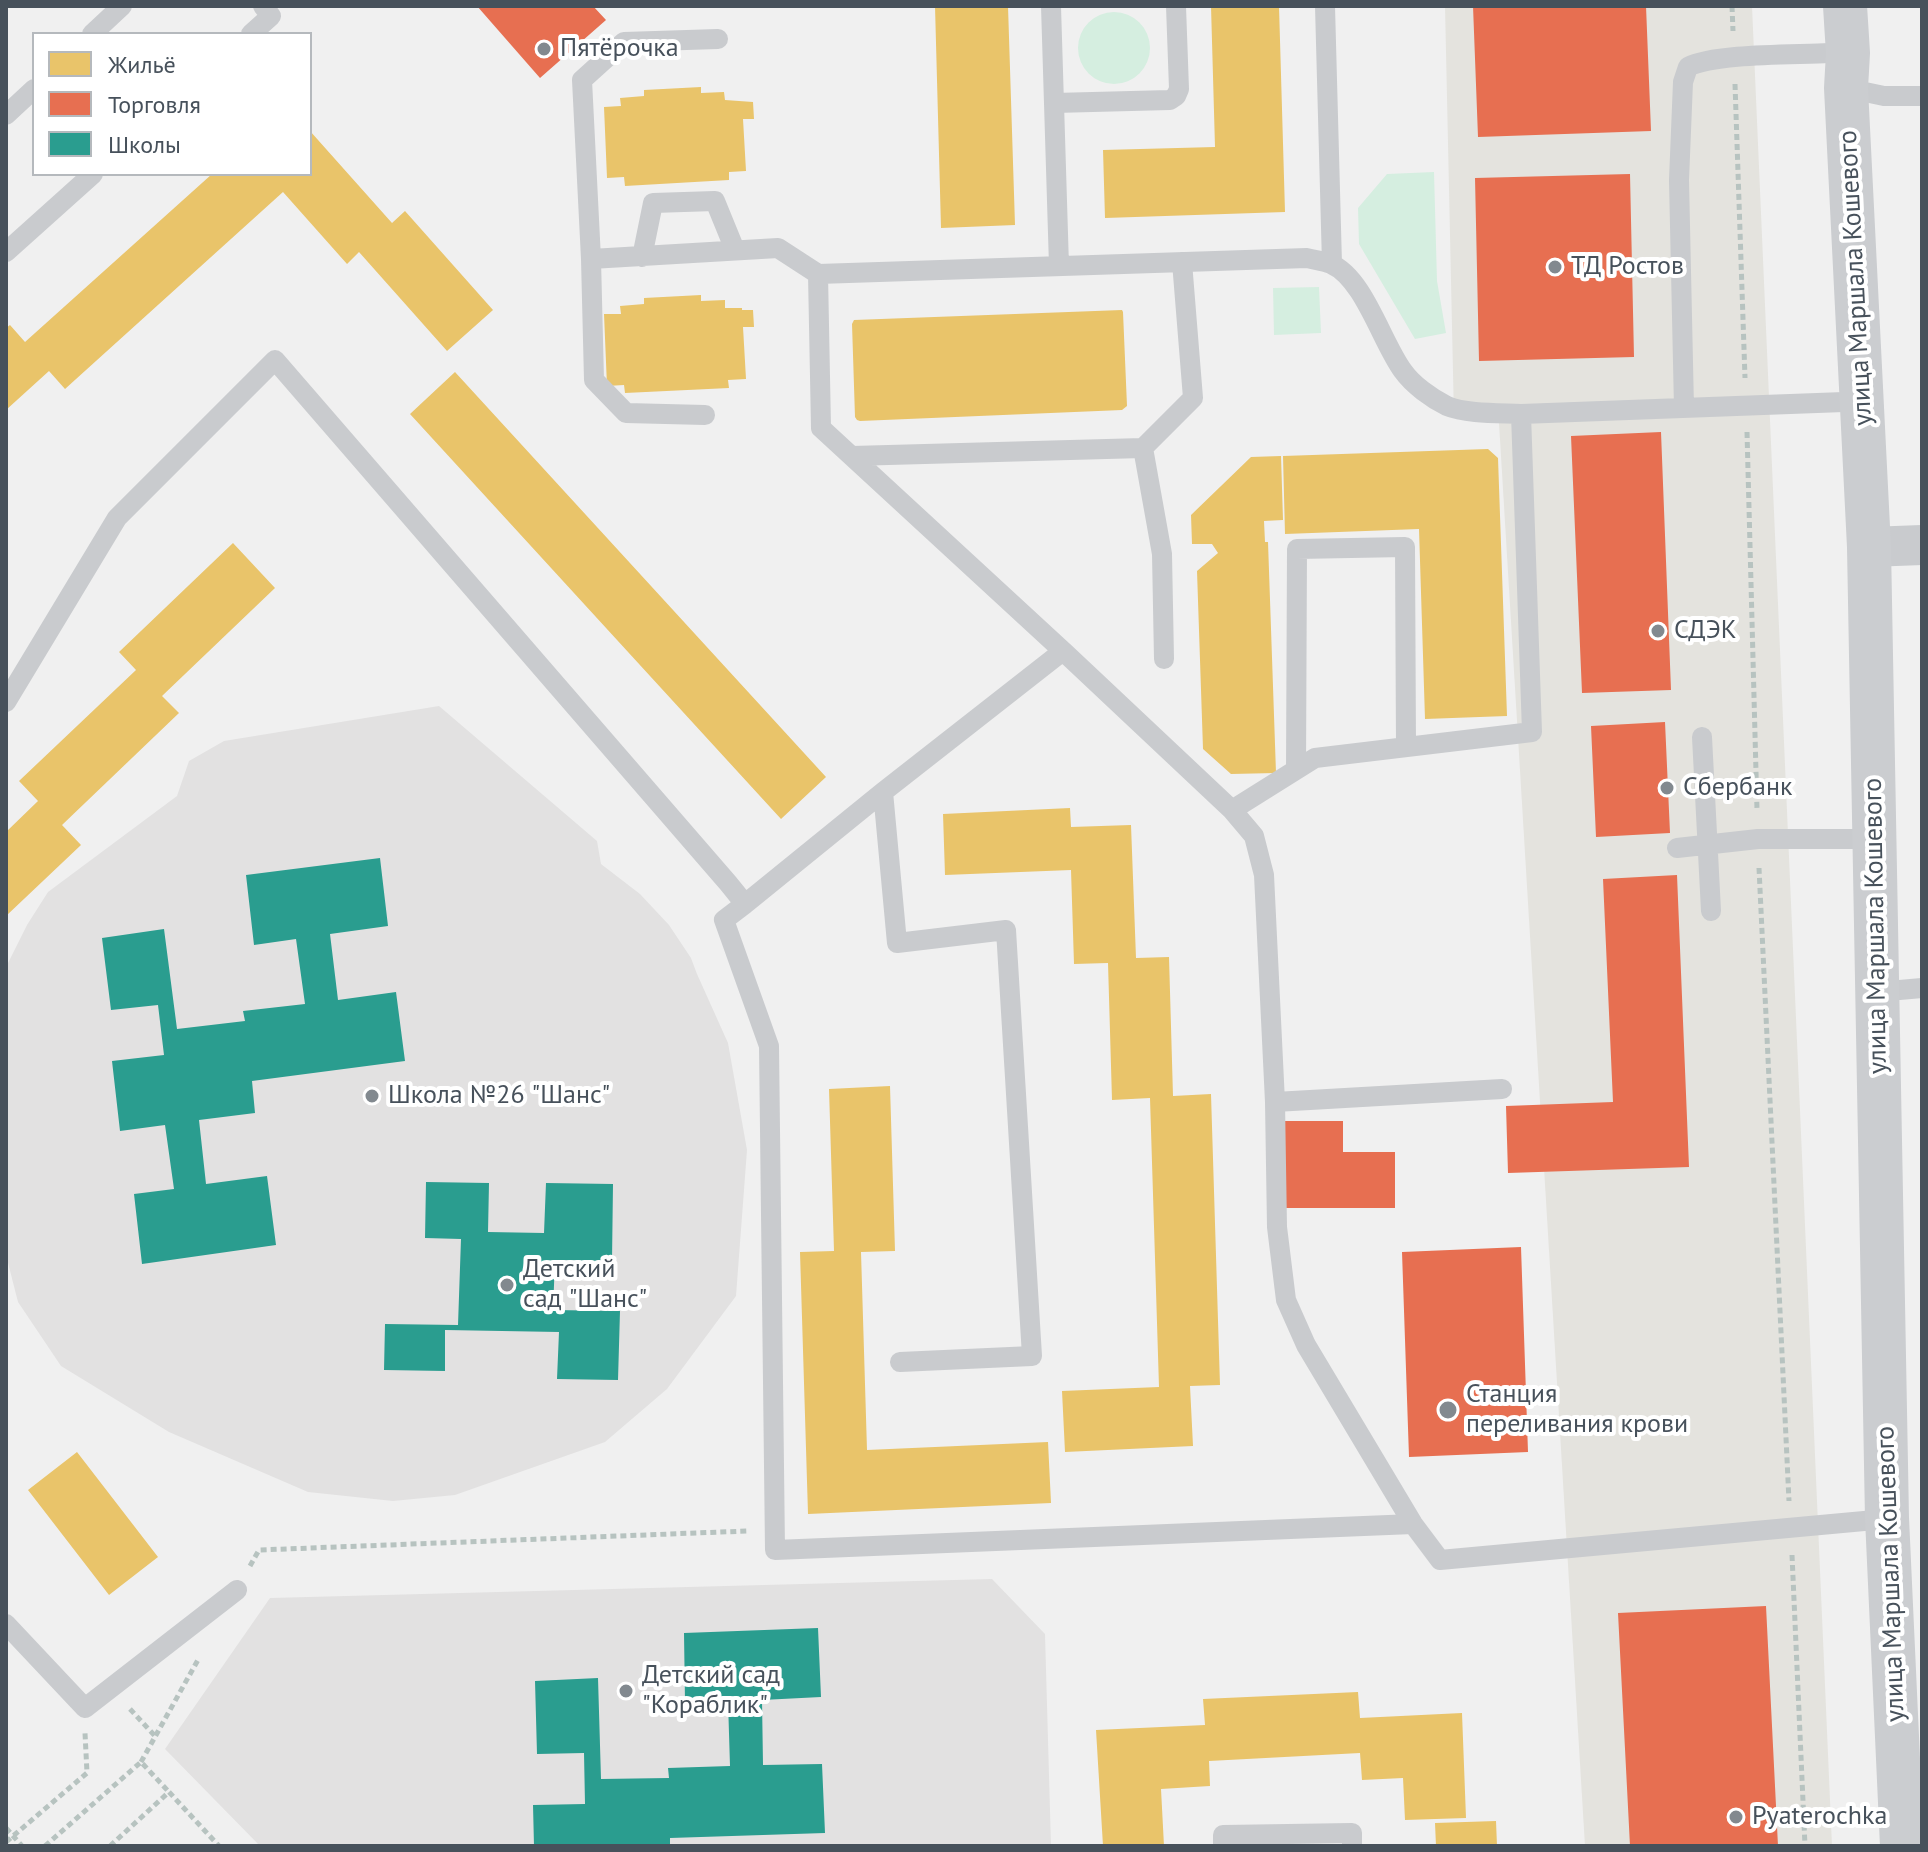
<!DOCTYPE html>
<html>
<head>
<meta charset="utf-8">
<style>
	body { margin:0 }
	#map { position:relative; width:1928px; height:1852px; overflow:hidden; background:#f0f0f0; font-family:"PT Sans",sans-serif }
	canvas { display:block }
	.frame { position:absolute; inset:0; border:8px solid #47515b; pointer-events:none }
	.legend { position:absolute; left:32px; top:32px; width:280px; height:144px; box-sizing:border-box; background:#fff; border:2px solid #b5b9bd; margin:0; padding:10px 14px; list-style:none; font-size:24px; color:#47515b }
	.legend li { display:flex; align-items:center; gap:16px; height:40px }
	.legend b { width:40px; border:2px solid #b5b9bd }
</style>
</head>
<body>
<div id="map">
<canvas width="1928" height="1852"></canvas>
<div class="frame"></div>
<ul class="legend">
<li><b style="height:22px;background:#e9c46a"></b>Жильё</li>
<li><b style="height:22px;background:#e76f51"></b>Торговля</li>
<li><b style="height:22px;background:#2a9d8f"></b>Школы</li>
</ul>
</div>
<script>
const c = document.querySelector('canvas').getContext('2d');
c.lineJoin = 'round';
function paint(path, color) {
  c.fillStyle = color;
  c.fill(path, 'evenodd');
}
function trace(path, color, width, dash) {
  c.strokeStyle = color;
  c.lineWidth = width;
  c.lineCap = dash ? 'butt' : 'round';
  c.setLineDash(dash || []);
  c.stroke(path);
}
function drawText(font, color, halo, rows, align = 'center') {
  c.font = font + ' "PT Sans",sans-serif';
  c.lineWidth = 8;
  c.setLineDash([]);
  c.textBaseline = 'middle';
  c.strokeStyle = halo;
  c.fillStyle = color;
  for (const [text, x, y, turn = 0] of rows) {
    c.save();
    c.translate(x, y);
    c.rotate((+turn || 0) * Math.PI / 180);
    c.textAlign = isNaN(turn) ? turn : align;
    if (halo) c.strokeText(text, 0, 0);
    c.fillText(text, 0, 0);
    c.restore();
  }
}
paint(new Path2D(`
	M1445,6H1752L1832,1846H1585L1499,423L1454,418Z`), '#e4e3de');
paint(new Path2D(`
	M439,706L597,841L601,864L640,894L669,925L691,958L697,974L728,1043L747,1150L736,1296L667,1389L605,1442L455,1495L393,1501L308,1492L169,1432L61,1366L18,1302L6,1255V967L27,925L48,892L177,796L189,761L224,741Z
	M992,1579L1045,1634L1051,1846H260L165,1749L270,1598Z`), '#e2e1e1');
paint(new Path2D(`
	M1078 48a36 36 0 1 1 72 0a36 36 0 1 1-72 0Z
	M1434,172L1437,281L1446,333L1415,339L1359,244L1358,208L1387,174Z
	M1319,287L1321,333L1274,335L1273,288Z`), '#d5eee0');
paint(new Path2D(`
	M935,6H1008L1015,225L941,228Z
	M1211,6H1279L1285,212L1105,218L1103,150L1215,147Z
	M701,87V93L724,92L725,100L753,102L754,119H743L746,171L729,172V180L625,186L624,177L607,178L604,107L621,106L620,98L644,96V90Z
	M310,131L392,223L405,211L493,310L447,351L359,252L347,264L283,192L65,389L49,371L6,410V328L10,325L25,342L212,174H310Z
	M701,295V301L725,300V308H742V310H753L754,327H743L746,379L728,380L729,388L625,393L624,385L607,386L604,314H621L620,306L644,304V298Z
	M1122,310L1123,312L1127,406L1122,410L860,421L857,420L855,417L852,324L854,320Z
	M455,372L826,777L781,819L410,414Z
	M1488,449L1498,458L1507,716L1425,719L1419,529L1285,534L1283,456Z
	M1281,456L1283,520L1264,521L1265,542H1268L1276,773L1231,774L1203,749L1197,571L1218,553L1212,544H1192L1191,515L1251,457Z
	M233,543L275,588L162,696L179,713L62,825L81,845L6,916V832L38,801L19,781L136,670L119,652Z
	M1070,808L1071,827L1131,825L1136,958L1169,957L1173,1096L1211,1094L1220,1385L1190,1386L1193,1446L1065,1452L1062,1391L1159,1387L1150,1098L1112,1100L1108,963L1074,964L1071,870L945,875L943,814Z
	M890,1086L895,1251L861,1252L867,1450L1048,1442L1051,1503L808,1514L800,1252L834,1251L829,1089Z
	M77,1452L158,1557L109,1595L28,1490Z
	M1358,1692L1360,1718L1462,1713L1466,1818L1405,1820L1403,1778L1362,1780L1360,1753L1209,1761L1210,1786L1161,1789L1164,1846H1103L1096,1730L1205,1725L1203,1699Z
	M1496,1821L1497,1846H1436L1435,1823Z`), '#e9c46a');
paint(new Path2D(`
	M477,6H593L606,20L540,78Z
	M1473,6H1646L1651,131L1478,137Z
	M1630,174L1634,357L1479,361L1475,178Z
	M1661,432L1671,690L1582,693L1571,436Z
	M1665,722L1670,833L1596,837L1591,726Z
	M1677,875L1689,1167L1508,1173L1506,1106L1613,1102L1603,879Z
	M1285,1121H1343V1152H1395V1208H1284Z
	M1521,1247L1528,1452L1409,1457L1402,1252Z
	M1766,1606L1778,1846H1630L1618,1613Z`), '#e76f51');
paint(new Path2D(`
	M380,858L388,926L330,934L338,1000L396,992L405,1061L252,1081L255,1113L199,1120L206,1184L267,1176L276,1245L142,1264L134,1194L174,1189L165,1125L120,1131L112,1061L164,1055L158,1005L111,1010L102,938L164,929L177,1029L245,1021L243,1011L305,1004L296,939L254,945L246,875Z
	M426,1182L489,1183L488,1232L544,1233L546,1183L613,1184L612,1261L555,1260L553,1310L620,1311L618,1380L557,1379L559,1332L445,1330V1371L384,1370L385,1324L458,1325L461,1239L425,1238Z
	M818,1628L821,1697L762,1700L763,1765L822,1764L825,1833L670,1838V1846H534L533,1805L585,1804L584,1753L537,1754L535,1681L598,1678L601,1779L669,1778L668,1768L730,1766L728,1701L685,1702L684,1633Z`), '#2a9d8f');
trace(new Path2D(`
	M1732,6L1733,31
	M1735,84L1745,378
	M1747,432L1757,810
	M1759,868L1789,1501
	M1792,1555L1805,1846
	M250,1566L259,1550L747,1531
	M130,1709L155,1736
	M141,1762L199,1658
	M6,1828L22,1846
	M6,1842L87,1773L85,1733
	M45,1846L141,1762L169,1792
	M110,1846L169,1792L219,1846`), '#b7c3c0', 5, [6, 4]);
trace(new Path2D(`
	M1051,6L1059,266
	M1325,6L1332,264
	M92,34L122,6
	M251,34L271,16L263,6
	M718,39L624,42L582,80L591,259L778,248L818,274
	M1846,88L1884,96H1922
	M1054,103L1170,100L1176,96L1179,89L1176,6
	M6,115L34,89
	M6,252L93,174
	M642,257L653,203L715,201L735,250
	M591,259L594,380L626,413L705,415
	M1684,408L1679,180L1683,82L1688,67C1715,53 1796,55 1829,53
	M1143,448L1162,554L1164,659
	M852,456L1143,448L1193,398L1182,262
	M1063,651L821,428L818,274L1307,258C1314,260 1323,261 1331,264C1364,278 1382,343 1403,371C1413,385 1431,398 1447,406C1466,414 1499,413 1521,414L1844,402
	M6,702L117,518L275,360L728,883L745,904L883,792L1063,651L1232,810L1254,836L1264,875L1275,1102L1277,1227L1286,1300L1306,1345L1413,1524L1440,1560L1875,1520
	M1702,737L1711,911
	M1296,770L1297,549L1405,547L1406,747
	M883,792L897,943L1006,930L1032,1356L900,1362
	M1232,810L1315,758L1532,732L1521,414
	M1677,848L1758,839H1875
	M745,904L724,920L769,1046L775,1550L1413,1524
	M1877,992L1922,988
	M1275,1102L1502,1089
	M6,1624L85,1708L237,1590
	M1223,1846V1835L1352,1833V1846`), '#c9cbce', 20);
trace(new Path2D(`
	M1869,547L1922,545`), '#c9cbce', 40);
trace(new Path2D(`
	M1845,6L1848,53L1846,88L1869,547L1887,1518L1902,1846`), '#cbcdd0', 44);
for (const [x, y, r, color] of [
	[544,49,8,"#82898f"],
	[1555,267,8,"#82898f"],
	[1658,631,8,"#82898f"],
	[1667,788,8,"#82898f"],
	[372,1096,8,"#82898f"],
	[507,1285,8,"#82898f"],
	[1448,1410,10,"#82898f"],
	[626,1691,8,"#82898f"],
	[1736,1817,8,"#82898f"]
]) {
  const dot = new Path2D();
  dot.arc(x, y, r, 0, 2 * Math.PI);
  c.fillStyle = color;
  c.fill(dot);
  trace(dot, '#fff', 3);
}
drawText('26px', '#47515b', '#fff', [
	["Пятёрочка",560,49],
	["ТД Ростов",1571,267],
	["СДЭК",1674,631],
	["Сбербанк",1683,788],
	["Школа №26 \"Шанс\"",388,1096],
	["Детский",523,1270],
	["сад \"Шанс\"",523,1300],
	["Станция",1466,1395],
	["переливания крови",1466,1425],
	["Детский сад",642,1676],
	["\"Кораблик\"",642,1706],
	["Pyaterochka",1752,1817]
], 'left');
drawText('26px', '#47515b', '#fff', [
	["улица Маршала Кошевого",1856,278,-93],
	["улица Маршала Кошевого",1876,926,-91],
	["улица Маршала Кошевого",1891,1574,-92]
]);
</script>
</body>
</html>
